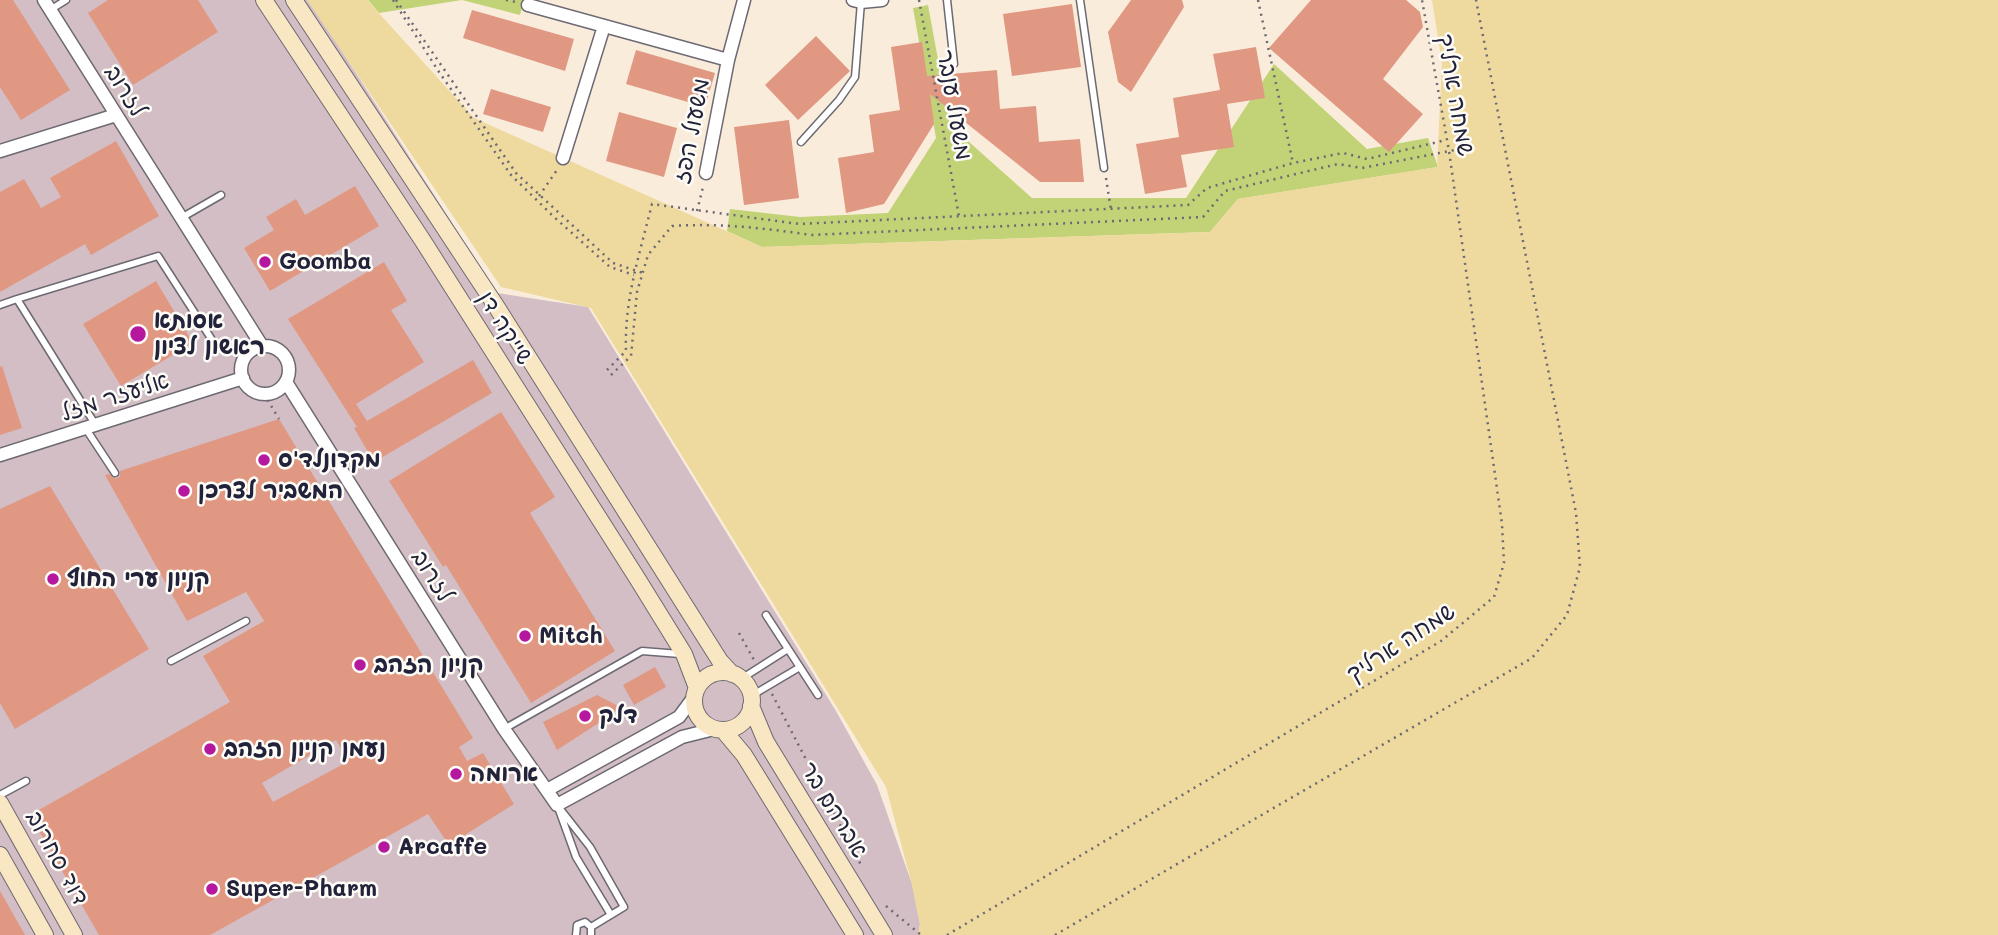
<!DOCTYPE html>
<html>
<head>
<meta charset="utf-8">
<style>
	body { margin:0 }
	canvas { display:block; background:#f9ecdb }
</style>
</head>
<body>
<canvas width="1998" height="935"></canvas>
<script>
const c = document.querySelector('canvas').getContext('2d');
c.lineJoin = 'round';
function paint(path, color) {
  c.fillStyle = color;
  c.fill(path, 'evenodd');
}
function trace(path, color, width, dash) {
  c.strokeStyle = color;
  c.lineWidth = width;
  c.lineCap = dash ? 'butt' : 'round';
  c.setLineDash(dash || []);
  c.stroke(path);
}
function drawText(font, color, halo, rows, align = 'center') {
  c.font = font + ' Mali,"Playpen Sans Hebrew",sans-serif';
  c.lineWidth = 5;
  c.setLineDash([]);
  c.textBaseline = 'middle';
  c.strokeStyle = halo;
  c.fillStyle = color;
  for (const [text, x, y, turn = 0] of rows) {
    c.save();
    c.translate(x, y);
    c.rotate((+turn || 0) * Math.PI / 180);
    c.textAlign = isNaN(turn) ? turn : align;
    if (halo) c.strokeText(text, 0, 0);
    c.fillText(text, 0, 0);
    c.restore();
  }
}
paint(new Path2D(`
	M0,0H309L497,293L588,307L836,711L877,785L912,884L920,924L918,935H0Z`), '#d2bec4');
paint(new Path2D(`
	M368,0H524L520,15L462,0L379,13Z
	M928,5L950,125L1032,198H1186L1274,64L1367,149L1428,138L1438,167L1238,199L1210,232L762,247L727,231L730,209L800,217L888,213L936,138L913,8Z`), '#c1d376');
paint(new Path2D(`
	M307,0H367L474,118L762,247L1210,232L1238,199L1437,167L1442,63L1432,0H1998V935H918L920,924L912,885L886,787L591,308L501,287Z`), '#eeda9e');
paint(new Path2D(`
	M0,0H13L70,90L21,120L0,87Z
	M108,0H198L218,32L133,85L88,13Z
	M1131,0H1182L1184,7L1131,92L1118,82L1108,32Z
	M1311,0H1406L1420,12L1423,27L1383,79L1423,114L1389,152L1269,48Z
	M1072,4L1081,67L1012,76L1003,14Z
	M472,10L574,39L565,71L463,38Z
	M816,36L850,71L798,120L765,85Z
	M922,42L927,76L997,70L1000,109L1036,106L1039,142L1080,139L1084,182H1040L930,94L934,124L884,204L846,213L838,158L874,152L869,115L900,110L891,47Z
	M1256,47L1265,98L1227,104L1234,147L1181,155L1187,187L1145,194L1136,144L1179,137L1173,98L1220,90L1213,54Z
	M636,50L715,73L705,107L626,84Z
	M491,89L551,107L543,132L483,114Z
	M619,112L677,128L664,177L606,161Z
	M789,120L799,198L744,205L734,127Z
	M116,141L159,216L91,255L85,244L0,292V192L24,179L41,208L61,197L50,178Z
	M355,186L379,226L270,291L244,248L274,230L266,217L296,199L305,215Z
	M384,262L407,301L391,310L424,362L356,404L367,421L473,360L492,393L374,462L354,428L357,427L288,319Z
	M156,281L193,343L121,386L83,324Z
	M2,366L22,428L0,435V367Z
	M501,412L555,497L530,513L615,651L531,703L446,565L443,567L389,481Z
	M279,419L473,738L459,747L467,761L483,753L514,804L449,845L428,814L210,935H99L30,815L230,702L203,656L264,621L246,592L187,621L105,475L109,474L116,479L120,476V471ZM336,740L349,761L273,802L262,783Z
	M50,486L149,649L15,729L0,703V509Z
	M655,667L666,687L634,705L623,685Z
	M597,695L622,708L557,750L543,722Z
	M0,891L25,935H0Z`), '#e19883');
const lane = new Path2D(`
	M947,0L954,64
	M1080,0L1104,168
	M50,10L66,0
	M801,142L839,100L855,77L861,2
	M181,218L221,195
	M17,299L158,256L214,343
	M0,305L17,299L95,424
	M86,429L115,473
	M766,615L818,695
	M171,661L246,621
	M741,679L788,649
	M751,696L800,667
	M504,729L642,651L680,654
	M0,795L26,781
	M557,805L590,847L624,907L591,927
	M559,810L576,857L611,915
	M576,935L577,925L585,922L591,927V935`);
const street = new Path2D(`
	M44,0L262,346
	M853,0L861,2L882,0
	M528,5L728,60L744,0
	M0,151L116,115
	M563,158L604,26
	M706,173L728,60
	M241 370a24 24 0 1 1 48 0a24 24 0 1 1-48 0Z
	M286,382L504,729L557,805L682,737L714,729
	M0,455L243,378
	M547,790L679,717L694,697`);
const secondary = new Path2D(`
	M264,0L423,241L637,578L684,654L697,688
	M294,0L496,306L720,661L732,674
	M694 701a29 29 0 1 1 58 0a29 29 0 1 1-58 0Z
	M751,706L766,742L884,935
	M723,730L744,755L855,935
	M0,803L74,935
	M0,855L45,935`);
trace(lane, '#6d6973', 9);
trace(street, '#6d6973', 15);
trace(secondary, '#6d6973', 18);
trace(new Path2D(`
	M393,0L439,72L511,175L554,217L610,267L634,275
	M396,0L516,173L613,263L643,273
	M506,0L516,2
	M919,0L959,216
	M1258,0L1293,163
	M1106,178L1111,210
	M539,196L557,170
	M697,211L703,187
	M607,370L626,351C624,300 640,253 652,204L799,224L1188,205L1207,188L1293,163L1343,153L1367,159L1446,140
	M611,375L631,356L637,292L648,255L672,226C720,223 764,228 811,235L1203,217L1225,191L1338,164L1362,168L1460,149
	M264,394L279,419
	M739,633L754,660
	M772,694L861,865
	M886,906L921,935
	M947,935L1441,641L1494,597L1504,563L1502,524L1449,151L1422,0
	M1055,935L1532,658L1567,615L1580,567L1576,513L1476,0`), '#6d6973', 2.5, [2, 5]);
trace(lane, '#fff', 6);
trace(street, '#fff', 12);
trace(secondary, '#f9e7c3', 16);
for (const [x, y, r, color] of [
	[265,262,7,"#b5179e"],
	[138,334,9,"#b5179e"],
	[264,460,7,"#b5179e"],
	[184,491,7,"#b5179e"],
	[53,579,7,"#b5179e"],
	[525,636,7,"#b5179e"],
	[360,665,7,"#b5179e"],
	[585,716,7,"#b5179e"],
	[210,749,7,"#b5179e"],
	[456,774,7,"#b5179e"],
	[384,847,7,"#b5179e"],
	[212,889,7,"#b5179e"]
]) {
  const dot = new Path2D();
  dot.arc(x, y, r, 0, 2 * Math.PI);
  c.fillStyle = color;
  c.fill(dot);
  trace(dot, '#fdfcf7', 2.5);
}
drawText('23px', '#22223b', '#fdfcf7', [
	["לזרוב",125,91,58],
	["שמחה ארליך",1455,95,80],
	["משעול ענבר",954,105,80],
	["משעול הפז",692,131,-79],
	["שייקה דן",505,328,58],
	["אליעזר מזל",115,397,-18],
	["לזרוב",432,576,58],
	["שמחה ארליך",1401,643,-33],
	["אברהם בר",834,810,59],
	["דוד סחרוב",57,858,61]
]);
drawText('bold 23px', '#22223b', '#fdfcf7', [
	["Goomba",279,262],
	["אסותא",154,321],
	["ראשון לציון",154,347],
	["מקדונלד'ס",278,460],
	["המשביר לצרכן",198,491],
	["קניון ערי החוף",67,579],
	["Mitch",539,636],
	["קניון הזהב",374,665],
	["דלק",599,716],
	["נעמן קניון הזהב",224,749],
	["ארומה",470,774],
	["Arcaffe",398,847],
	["Super-Pharm",226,889]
], 'left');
</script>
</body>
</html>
